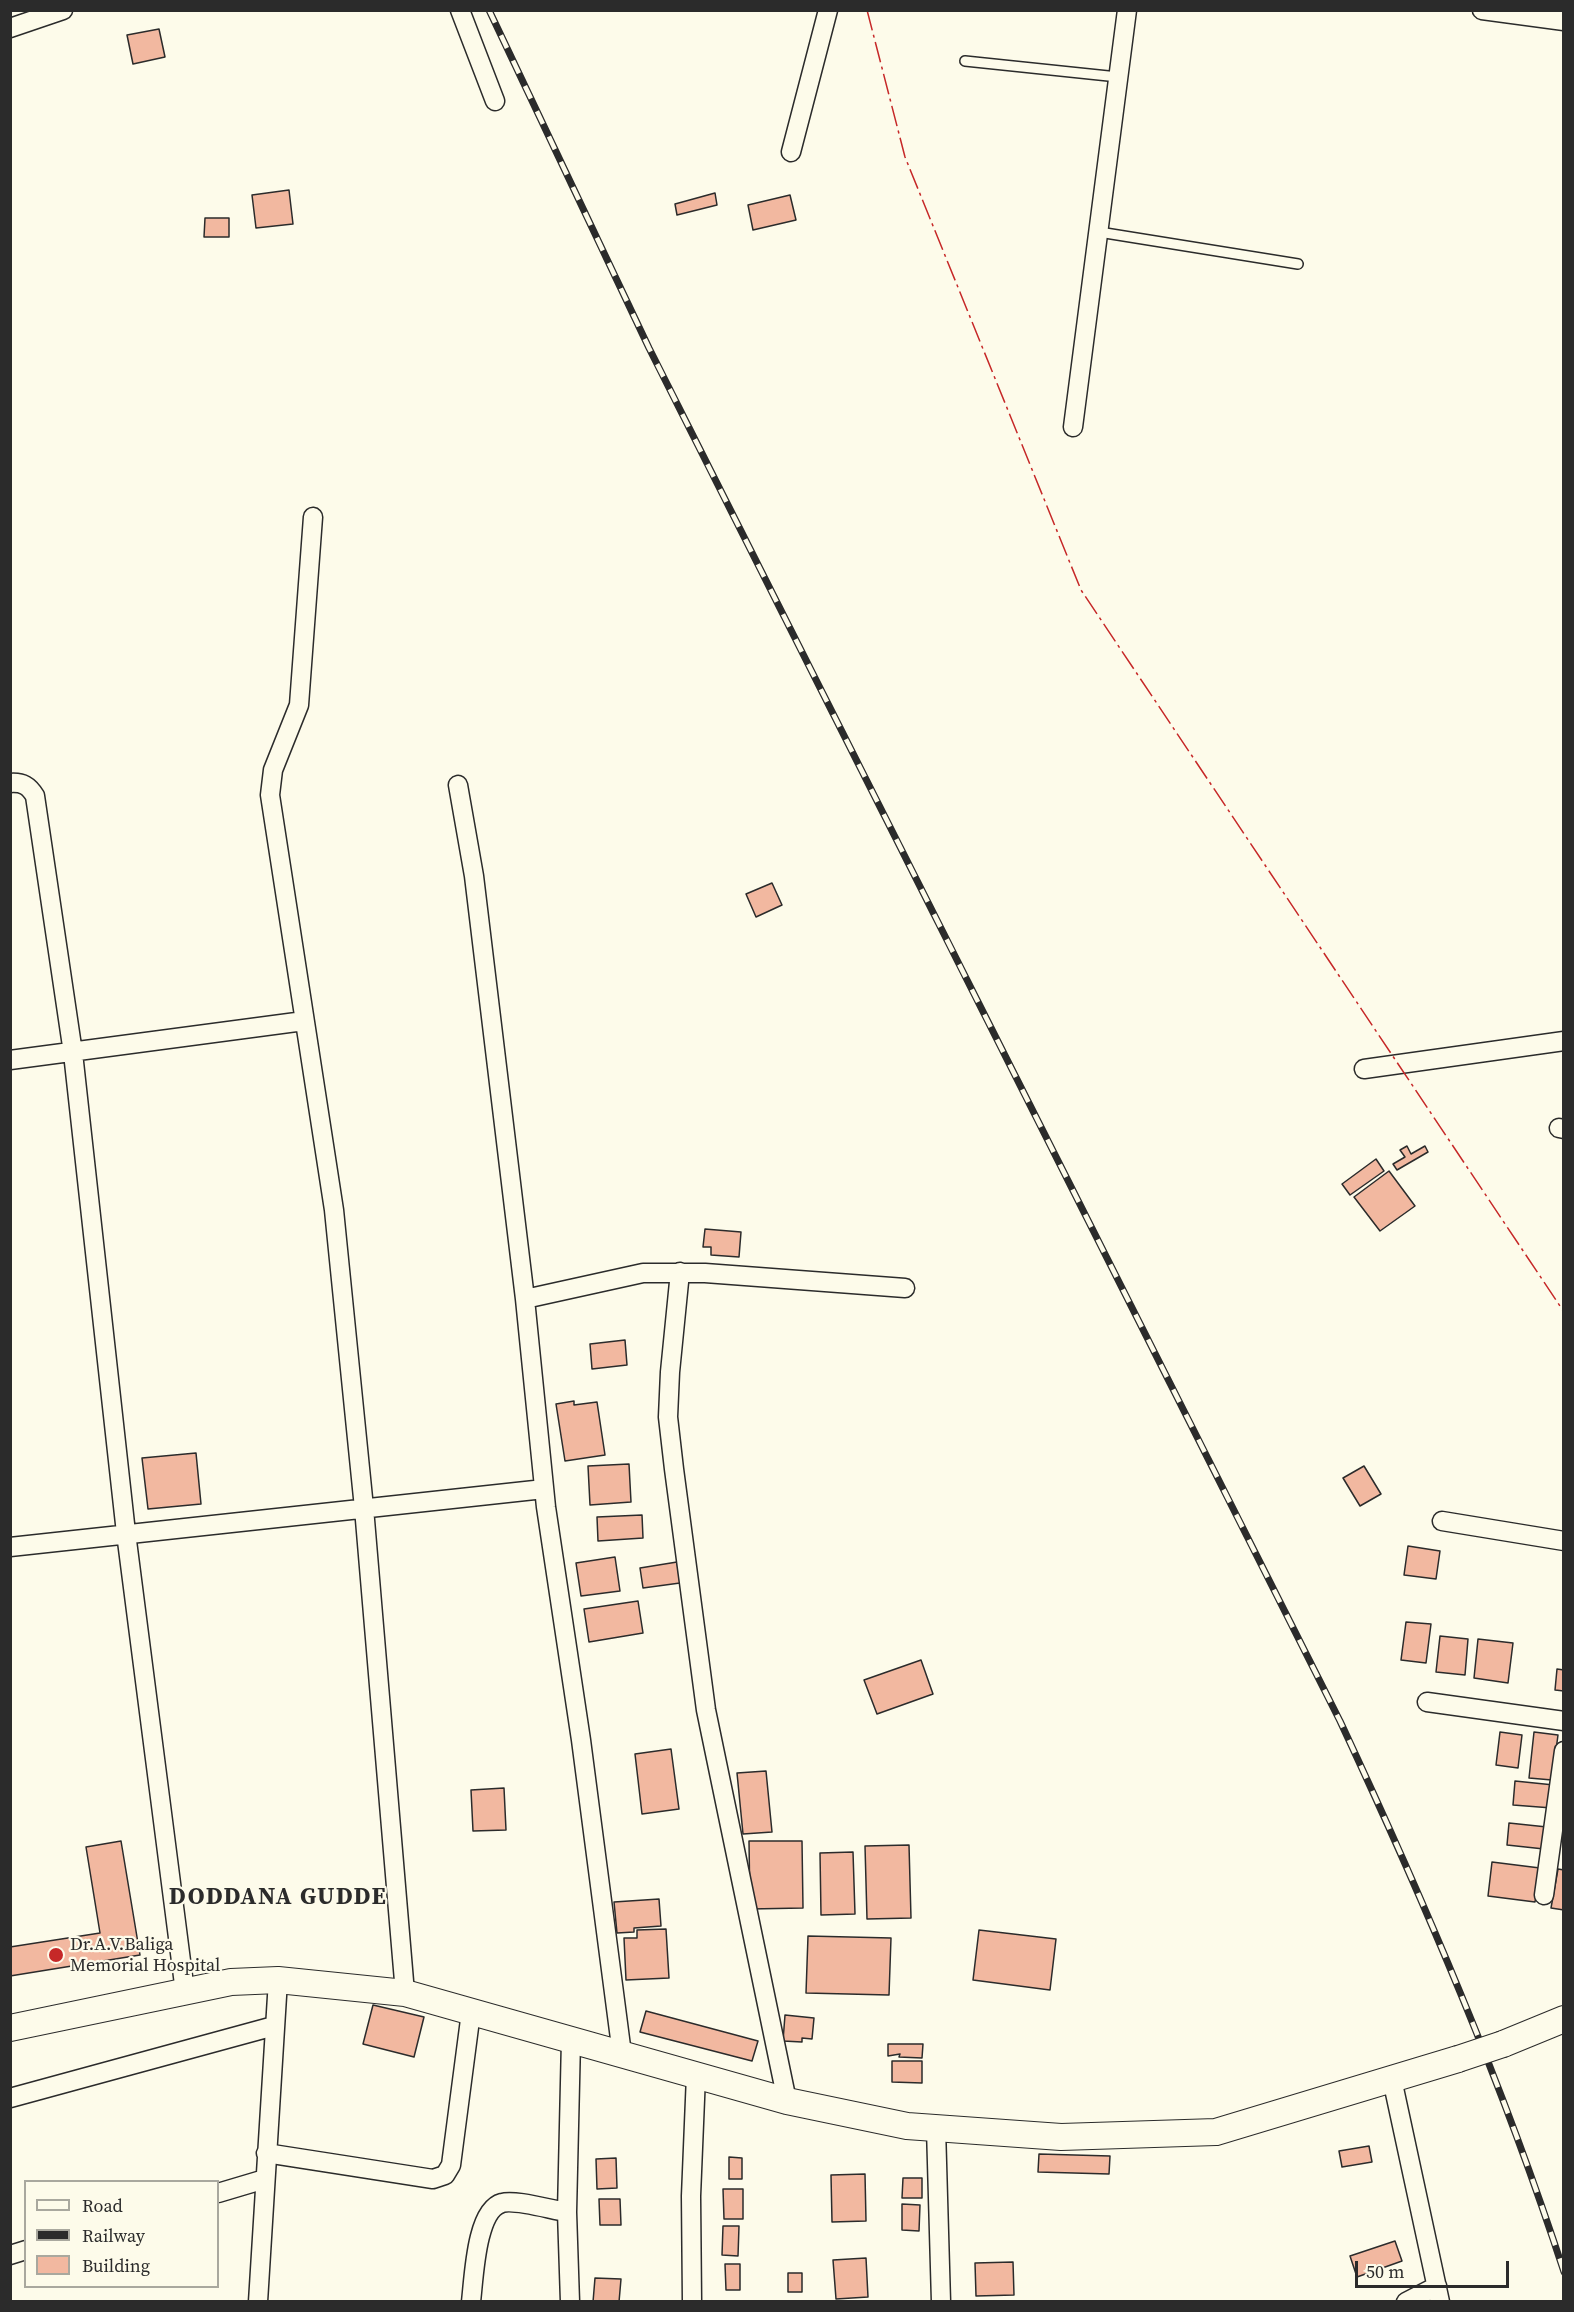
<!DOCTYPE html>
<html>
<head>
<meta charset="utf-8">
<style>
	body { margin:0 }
	#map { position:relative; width:1574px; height:2312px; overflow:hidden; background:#fdfbea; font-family:"Source Serif 4",serif }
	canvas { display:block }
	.frame { position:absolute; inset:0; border:12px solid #2b2b2b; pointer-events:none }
	.legend { position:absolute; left:24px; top:2180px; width:195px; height:108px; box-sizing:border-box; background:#fdfbea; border:2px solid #a9a89e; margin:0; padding:8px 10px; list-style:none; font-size:18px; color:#2b2b2b }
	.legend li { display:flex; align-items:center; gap:12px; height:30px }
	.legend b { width:30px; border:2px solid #a9a89e }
	.scale { position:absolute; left:1355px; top:2261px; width:154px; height:27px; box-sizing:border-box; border:3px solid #2b2b2b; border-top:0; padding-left:8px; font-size:18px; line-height:21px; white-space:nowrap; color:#2b2b2b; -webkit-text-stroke:4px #fdfbea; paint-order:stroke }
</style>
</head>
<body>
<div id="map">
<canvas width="1574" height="2312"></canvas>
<div class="frame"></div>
<ul class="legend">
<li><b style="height:8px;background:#fdfbea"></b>Road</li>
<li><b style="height:8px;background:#2b2b2b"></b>Railway</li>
<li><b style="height:16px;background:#f2b8a0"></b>Building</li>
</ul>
<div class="scale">50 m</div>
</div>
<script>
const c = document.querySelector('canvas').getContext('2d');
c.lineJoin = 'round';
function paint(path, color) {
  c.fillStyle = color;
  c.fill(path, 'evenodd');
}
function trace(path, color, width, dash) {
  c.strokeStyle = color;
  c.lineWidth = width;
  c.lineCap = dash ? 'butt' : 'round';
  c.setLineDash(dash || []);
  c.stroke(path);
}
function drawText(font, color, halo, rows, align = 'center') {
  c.font = font + ' "Source Serif 4",serif';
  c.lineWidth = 4.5;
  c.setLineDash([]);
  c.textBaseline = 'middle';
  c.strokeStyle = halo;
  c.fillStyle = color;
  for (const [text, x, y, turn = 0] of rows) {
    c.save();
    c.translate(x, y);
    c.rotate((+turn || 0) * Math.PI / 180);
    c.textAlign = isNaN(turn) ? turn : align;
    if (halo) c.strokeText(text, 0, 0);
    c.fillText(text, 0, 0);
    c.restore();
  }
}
const building = new Path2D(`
	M159,29L165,57L133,64L127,35Z
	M289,190L293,224L256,228L252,195Z
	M715,193L717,205L677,215L675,204Z
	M790,195L796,220L753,230L748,205Z
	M205,218H229V237H204Z
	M772,883L782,905L756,917L746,894Z
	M1407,1146L1411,1154L1425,1146L1428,1152L1397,1170L1393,1164L1405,1157L1400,1150Z
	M1376,1159L1384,1171L1350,1195L1342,1184Z
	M1389,1171L1415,1206L1380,1231L1354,1197Z
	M705,1229L741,1232L739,1257L711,1255V1247H703Z
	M625,1340L627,1365L592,1369L590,1344Z
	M574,1401V1405L597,1402L605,1455L565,1461L556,1404Z
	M196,1453L201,1504L148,1509L142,1458Z
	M629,1464L631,1502L590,1505L588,1466Z
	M1364,1466L1381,1494L1360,1506L1343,1478Z
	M642,1515L643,1538L598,1541L597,1517Z
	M1408,1546L1440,1551L1436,1579L1404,1575Z
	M615,1557L620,1591L581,1596L576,1563Z
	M677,1562L680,1583L643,1588L640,1568Z
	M638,1601L643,1633L589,1642L584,1609Z
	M1406,1622L1431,1624L1426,1663L1401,1660Z
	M1440,1636L1468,1639L1465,1675L1436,1672Z
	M1478,1639L1513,1643L1508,1683L1474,1678Z
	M921,1660L933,1694L877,1714L864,1680Z
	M1557,1669L1564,1670V1691L1555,1690Z
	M1500,1732L1522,1735L1518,1768L1496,1765Z
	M1534,1732L1558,1735L1552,1780L1529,1778Z
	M671,1749L679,1809L642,1814L635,1754Z
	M766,1771L772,1832L743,1834L737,1773Z
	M1515,1781L1554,1785L1552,1808L1513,1805Z
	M504,1788L506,1830L473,1831L471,1790Z
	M1509,1823L1547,1827L1544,1849L1507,1845Z
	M121,1841L140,1955L10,1976V1947L100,1933L86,1847Z
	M749,1841H802L803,1908L750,1909Z
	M909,1845L911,1918L867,1919L865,1846Z
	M853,1852L855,1914L821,1915L820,1853Z
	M1492,1862L1540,1868L1535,1902L1488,1896Z
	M1558,1869L1564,1870V1910L1551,1908Z
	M659,1899L661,1926L634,1928V1932L617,1933L614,1902Z
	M666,1929L669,1978L626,1980L624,1938H637V1930Z
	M979,1930L1056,1939L1050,1990L973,1980Z
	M808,1936L891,1938L889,1995L806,1993Z
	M373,2005L424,2017L414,2057L363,2044Z
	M646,2011L758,2041L752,2061L640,2032Z
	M785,2015L814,2018L812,2039L802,2038V2042L783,2041Z
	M888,2044H923L922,2058L899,2057L900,2054L888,2056Z
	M892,2061H922V2083L892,2082Z
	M1369,2146L1372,2162L1342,2167L1339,2151Z
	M1039,2154L1110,2156L1109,2174L1038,2172Z
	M729,2157L742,2158V2179H729Z
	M616,2158L617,2188L597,2189L596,2159Z
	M865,2174L866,2221L832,2222L831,2175Z
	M903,2178H922V2198H902Z
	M723,2189H743V2219H724Z
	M599,2199H620L621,2225H600Z
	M902,2204L920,2205L919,2231L902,2230Z
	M723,2226H739L738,2256L722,2255Z
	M1395,2241L1402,2261L1357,2277L1350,2256Z
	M866,2258L868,2297L836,2299L833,2260Z
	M1013,2262L1014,2295L976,2296L975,2263Z
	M725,2264H740V2290H726Z
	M788,2273H802V2292H788Z
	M595,2278L621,2279L619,2302H593Z`);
paint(building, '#f2b8a0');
trace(building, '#2b2b2b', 1.5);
const lane = new Path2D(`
	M965,61L1118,77
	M1099,232L1298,264`);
const street = new Path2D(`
	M460,10L495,101
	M1482,10L1564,21
	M10,28L63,10
	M791,152L828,10
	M1073,427L1127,10
	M313,517L299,705L273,770L270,795L334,1210L364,1508L405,1993
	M10,783C23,782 29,786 35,796L73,1053L126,1533L185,1992
	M458,785L474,876L525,1299L546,1507L581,1740L622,2054
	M10,1060L304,1021
	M1364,1069L1564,1041
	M1559,1128L1564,1129
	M680,1272L670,1372L668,1417L674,1469L706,1710L787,2101
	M525,1299L643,1273H705L905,1288
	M1442,1521L1564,1541
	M10,1547L544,1489
	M1427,1702L1564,1721
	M1544,1895L1564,1751
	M1392,2079L1440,2302
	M10,2098L274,2026
	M936,2128L941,2302
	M266,2153L433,2179L445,2175L451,2165L471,2012
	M218,2193L265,2179
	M10,2255L26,2250
	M258,2302L278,1980
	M471,2302C474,2277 476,2210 502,2203C515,2199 552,2210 567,2212
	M570,2302L567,2212L571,2040
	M692,2302L691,2196L696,2075
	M1406,2302L1437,2286`);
const secondary = new Path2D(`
	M10,2028L231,1982L278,1980L405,1993L787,2101L907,2126L1061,2137L1216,2132L1458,2059
	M1503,2044L1564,2019`);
trace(lane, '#2b2b2b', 12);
trace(street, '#2b2b2b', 21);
trace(secondary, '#2b2b2b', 28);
trace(lane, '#fdfbea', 9);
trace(street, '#fdfbea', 18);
trace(secondary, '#fdfbea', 26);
const rail = new Path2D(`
	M489,10L649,348L1340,1721C1424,1901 1502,2082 1564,2272`);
trace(rail, '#2b2b2b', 7);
trace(rail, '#fdfbea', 4.5, [14]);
const secondaryBridge = new Path2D(`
	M1458,2059L1503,2044`);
trace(secondaryBridge, '#2b2b2b', 28, []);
trace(secondaryBridge, '#fdfbea', 26);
trace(new Path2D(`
	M867,10L905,157L1081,590L1564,1312`), '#c62828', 1.5, [21, 4.5, 3, 4.5]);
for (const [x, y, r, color] of [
	[56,1955,8,"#c62828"]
]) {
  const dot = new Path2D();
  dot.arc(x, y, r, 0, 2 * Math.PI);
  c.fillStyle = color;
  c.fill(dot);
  trace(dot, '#fdfbea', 2);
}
drawText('18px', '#2b2b2b', '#fdfbea', [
	["Dr.A.V.Baliga",70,1945],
	["Memorial Hospital",70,1966]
], 'left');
c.letterSpacing = '1.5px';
drawText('bold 24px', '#2b2b2b', '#fdfbea', [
	["DODDANA GUDDE",278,1898]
]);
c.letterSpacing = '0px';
</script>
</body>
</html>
